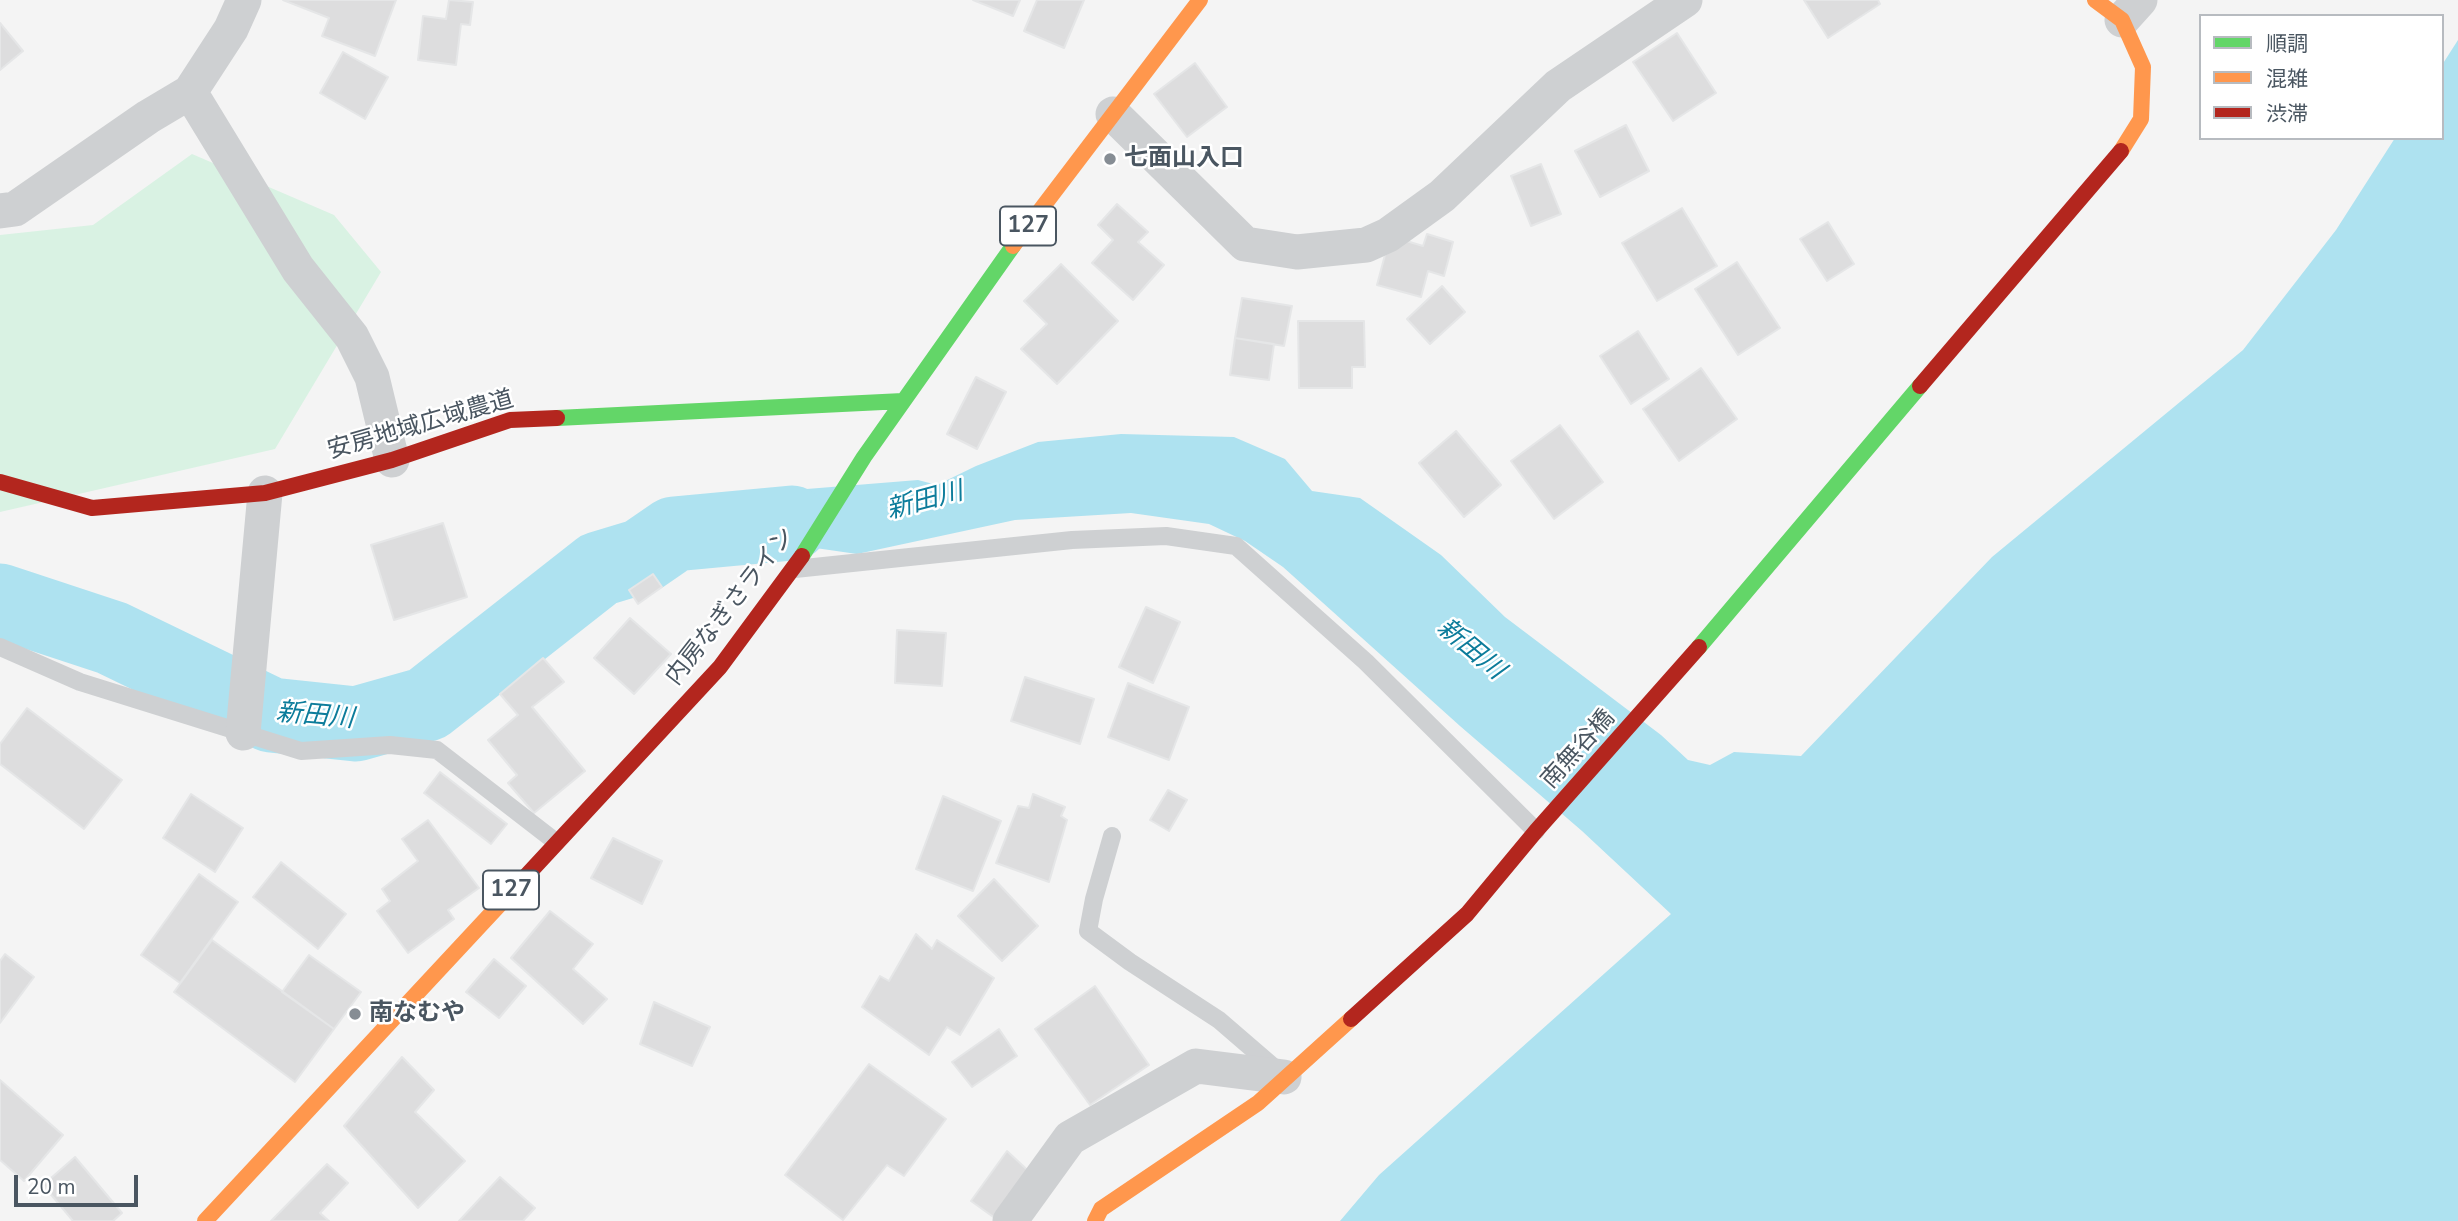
<!DOCTYPE html>
<html>
<head>
<meta charset="utf-8">
<style>
	body { margin:0 }
	#map { position:relative; width:2458px; height:1221px; overflow:hidden; background:#f4f4f4; font-family:"Nunito Sans","Noto Sans JP",sans-serif }
	canvas { display:block }
	.legend { position:absolute; left:2199px; top:14px; width:245px; height:126px; box-sizing:border-box; background:#fff; border:2px solid #b7bbc0; margin:0; padding:9px 12px; list-style:none; font-size:21px; color:#4a5661 }
	.legend li { display:flex; align-items:center; gap:14px; height:35px }
	.legend b { width:35px; border:2px solid #b7bbc0 }
	.scale { position:absolute; left:14px; top:1175px; width:124px; height:32px; box-sizing:border-box; border:4px solid #4a5661; border-top:0; padding-left:9px; font-size:21px; line-height:24px; white-space:nowrap; color:#4a5661; -webkit-text-stroke:5px #fff; paint-order:stroke }
</style>
</head>
<body>
<div id="map">
<canvas width="2458" height="1221"></canvas>
<ul class="legend">
<li><b style="height:9px;background:#63d668"></b>順調</li>
<li><b style="height:9px;background:#ff974d"></b>混雑</li>
<li><b style="height:9px;background:#b3261e"></b>渋滞</li>
</ul>
<div class="scale">20 m</div>
</div>
<script>
const c = document.querySelector('canvas').getContext('2d');
c.lineJoin = 'round';
function paint(path, color) {
  c.fillStyle = color;
  c.fill(path, 'evenodd');
}
function trace(path, color, width, dash) {
  c.strokeStyle = color;
  c.lineWidth = width;
  c.lineCap = dash ? 'butt' : 'round';
  c.setLineDash(dash || []);
  c.stroke(path);
}
function drawText(font, color, halo, rows, align = 'center') {
  c.font = font + ' "Nunito Sans","Noto Sans JP",sans-serif';
  c.lineWidth = 5;
  c.setLineDash([]);
  c.textBaseline = 'middle';
  c.strokeStyle = halo;
  c.fillStyle = color;
  for (const [text, x, y, turn = 0] of rows) {
    c.save();
    c.translate(x, y);
    c.rotate((+turn || 0) * Math.PI / 180);
    c.textAlign = isNaN(turn) ? turn : align;
    if (halo) c.strokeText(text, 0, 0);
    c.fillText(text, 0, 0);
    c.restore();
  }
}
paint(new Path2D(`
	M192,154L334,215L381,272L275,449L0,512V235L93,225Z`), '#d9f2e3');
paint(new Path2D(`
	M2458,40V1221H1340L1379,1175L1671,914L1582,831L1460,726L1283,567L1245,541L1209,524L1131,513L1015,520L857,554L767,541L690,540L685,518L782,491L918,480L937,485L976,466L1038,442L1121,434L1234,437L1285,459L1312,491L1360,498L1441,555L1505,617L1661,735L1688,760L1710,765L1734,752L1801,756L1992,557L2243,350L2336,230L2395,138H2442V65Z`), '#aee2f0');
trace(new Path2D(`
	M0,601L112,638L271,715L356,724L427,704L599,569L642,556L674,534L792,523`), '#aee2f0', 75);
const building = new Path2D(`
	M283,0H396L375,56L322,36L329,18Z
	M449,0L473,2L470,25L461,24L456,65L418,60L423,16L446,19Z
	M973,0H1020L1013,16Z
	M1037,0H1084L1064,48L1024,31Z
	M1804,0H1878L1880,4L1828,38Z
	M0,23L23,51L0,70Z
	M1677,33L1716,93L1673,121L1633,62Z
	M343,52L388,77L365,119L320,93Z
	M1195,63L1227,107L1187,137L1154,94Z
	M1626,125L1649,171L1600,197L1575,151Z
	M1541,164L1561,214L1531,226L1511,176Z
	M1117,204L1148,232L1138,242L1164,265L1133,300L1092,263L1113,240L1098,225Z
	M1682,208L1717,266L1657,301L1622,243Z
	M1828,222L1854,264L1827,281L1800,239Z
	M1427,234L1453,242L1444,276L1428,271L1421,297L1377,285L1390,236L1423,246Z
	M1737,262L1780,328L1738,355L1695,289Z
	M1061,264L1118,321L1057,384L1021,349L1047,324L1024,301Z
	M1442,286L1465,312L1430,344L1407,319Z
	M1242,298L1292,306L1284,346L1235,338Z
	M1298,321H1364L1365,367H1352V388H1299Z
	M1638,331L1669,379L1631,404L1600,356Z
	M1235,338L1274,344L1269,380L1230,375Z
	M1701,368L1737,419L1679,461L1643,409Z
	M976,377L1006,392L977,449L947,434Z
	M1560,425L1603,482L1554,519L1511,461Z
	M1456,431L1501,485L1464,517L1419,463Z
	M443,523L467,597L394,620L371,545Z
	M653,574L662,587L638,604L629,590Z
	M1146,607L1180,622L1153,683L1119,667Z
	M630,618L671,654L634,694L594,658Z
	M897,630L946,633L942,686L895,683Z
	M543,658L564,682L532,707L585,771L534,813L508,783L517,775L488,740L518,715L500,694Z
	M1025,677L1094,699L1080,744L1011,721Z
	M1128,683L1189,707L1169,760L1108,737Z
	M27,708L122,780L84,829L0,764V744Z
	M440,772L507,824L491,844L424,793Z
	M1168,790L1187,800L1169,831L1150,820Z
	M191,794L243,828L215,872L163,838Z
	M1033,794L1065,807L1061,816L1067,820L1049,882L996,863L1018,806L1029,808Z
	M943,796L1001,821L973,891L916,869Z
	M428,820L479,888L448,910L454,919L408,953L377,911L390,901L382,889L418,861L402,839Z
	M613,838L662,861L642,904L591,878Z
	M281,862L346,914L318,949L253,897Z
	M199,874L238,902L180,983L141,955Z
	M994,879L1038,926L1002,961L958,916Z
	M550,911L593,944L573,969L607,999L583,1024L511,958Z
	M916,934L932,949L937,940L994,978L960,1035L947,1027L929,1055L862,1007L880,976L889,981Z
	M212,940L334,1029L295,1082L174,992Z
	M5,954L34,977L0,1023V961Z
	M309,955L361,992L334,1029L282,992Z
	M494,959L526,986L499,1018L466,992Z
	M1095,986L1149,1065L1090,1105L1035,1029Z
	M654,1002L710,1027L692,1066L640,1044Z
	M999,1029L1017,1056L972,1087L952,1062Z
	M402,1057L434,1090L415,1112L465,1161L418,1208L344,1126Z
	M869,1064L946,1119L904,1176L887,1165L843,1220L785,1175Z
	M0,1080L63,1135L24,1181L0,1160Z
	M1007,1151L1036,1178L999,1221L971,1201Z
	M75,1157L122,1213L113,1221H73L43,1185Z
	M327,1164L348,1183L320,1213L329,1221H271Z
	M500,1177L535,1208L523,1221H459Z`);
paint(building, '#ddddde');
trace(building, '#e5e6e7', 2);
trace(new Path2D(`
	M795,569L1072,540L1166,536L1236,546L1366,662L1536,831
	M0,647L80,682L301,751L390,745L437,750L556,842
	M1112,836L1094,899L1088,931L1130,962L1219,1020L1277,1070`), '#ced0d2', 18);
trace(new Path2D(`
	M2122,20L2140,0
	M190,92L298,269L352,337L372,377L392,460
	M1113,114L1245,244L1297,252L1366,245L1388,235L1442,196L1558,86L1685,0
	M0,211L15,209L148,117L190,92L231,29L244,0
	M243,733L265,493
	M1010,1221L1070,1138L1196,1066L1284,1077`), '#ced0d2', 35);
trace(new Path2D(`
	M557,418L903,401
	M802,556L864,457L1013,246
	M1699,647L1920,386`), '#63d668', 16);
trace(new Path2D(`
	M2095,0L2122,20L2143,67L2141,119L2121,151
	M1013,246L1200,0
	M205,1221L502,902
	M1095,1221L1101,1209L1258,1103L1351,1019`), '#ff974d', 16);
trace(new Path2D(`
	M1920,386L2121,151
	M0,482L92,508L265,493L392,460L510,420L557,418
	M502,902L720,667L802,556
	M1351,1019L1467,914L1536,831L1699,647`), '#b3261e', 16);
for (const [x, y, r, color] of [
	[1110,159,7,"#868d94"],
	[355,1014,7,"#868d94"]
]) {
  const dot = new Path2D();
  dot.arc(x, y, r, 0, 2 * Math.PI);
  c.fillStyle = color;
  c.fill(dot);
  trace(dot, '#fff', 2.5);
}
for (const [x, y, w] of [
	[1028,226,56],
	[511,890,56]
]) {
  const box = new Path2D();
  box.roundRect(x - w / 2, y - 19.5, w, 39, 5);
  c.fillStyle = '#fff';
  c.fill(box);
  trace(box, '#4a5661', 2);
}
drawText('bold 23px', '#4a5661', null, [
	["127",1028,226],
	["127",511,890]
]);
drawText('bold 24px', '#4a5661', '#fff', [
	["七面山入口",1124,159],
	["南なむや",369,1014]
], 'left');
drawText('24px', '#4a5661', '#fff', [
	["安房地域広域農道",421,426,-16],
	["内房なぎさライン",731,607,-52],
	["南無谷橋",1579,750,-48]
]);
drawText('italic 26px', '#0c7c9b', '#fff', [
	["新田川",925,502,-15],
	["新田川",1470,650,40],
	["新田川",315,717,5]
]);
</script>
</body>
</html>
